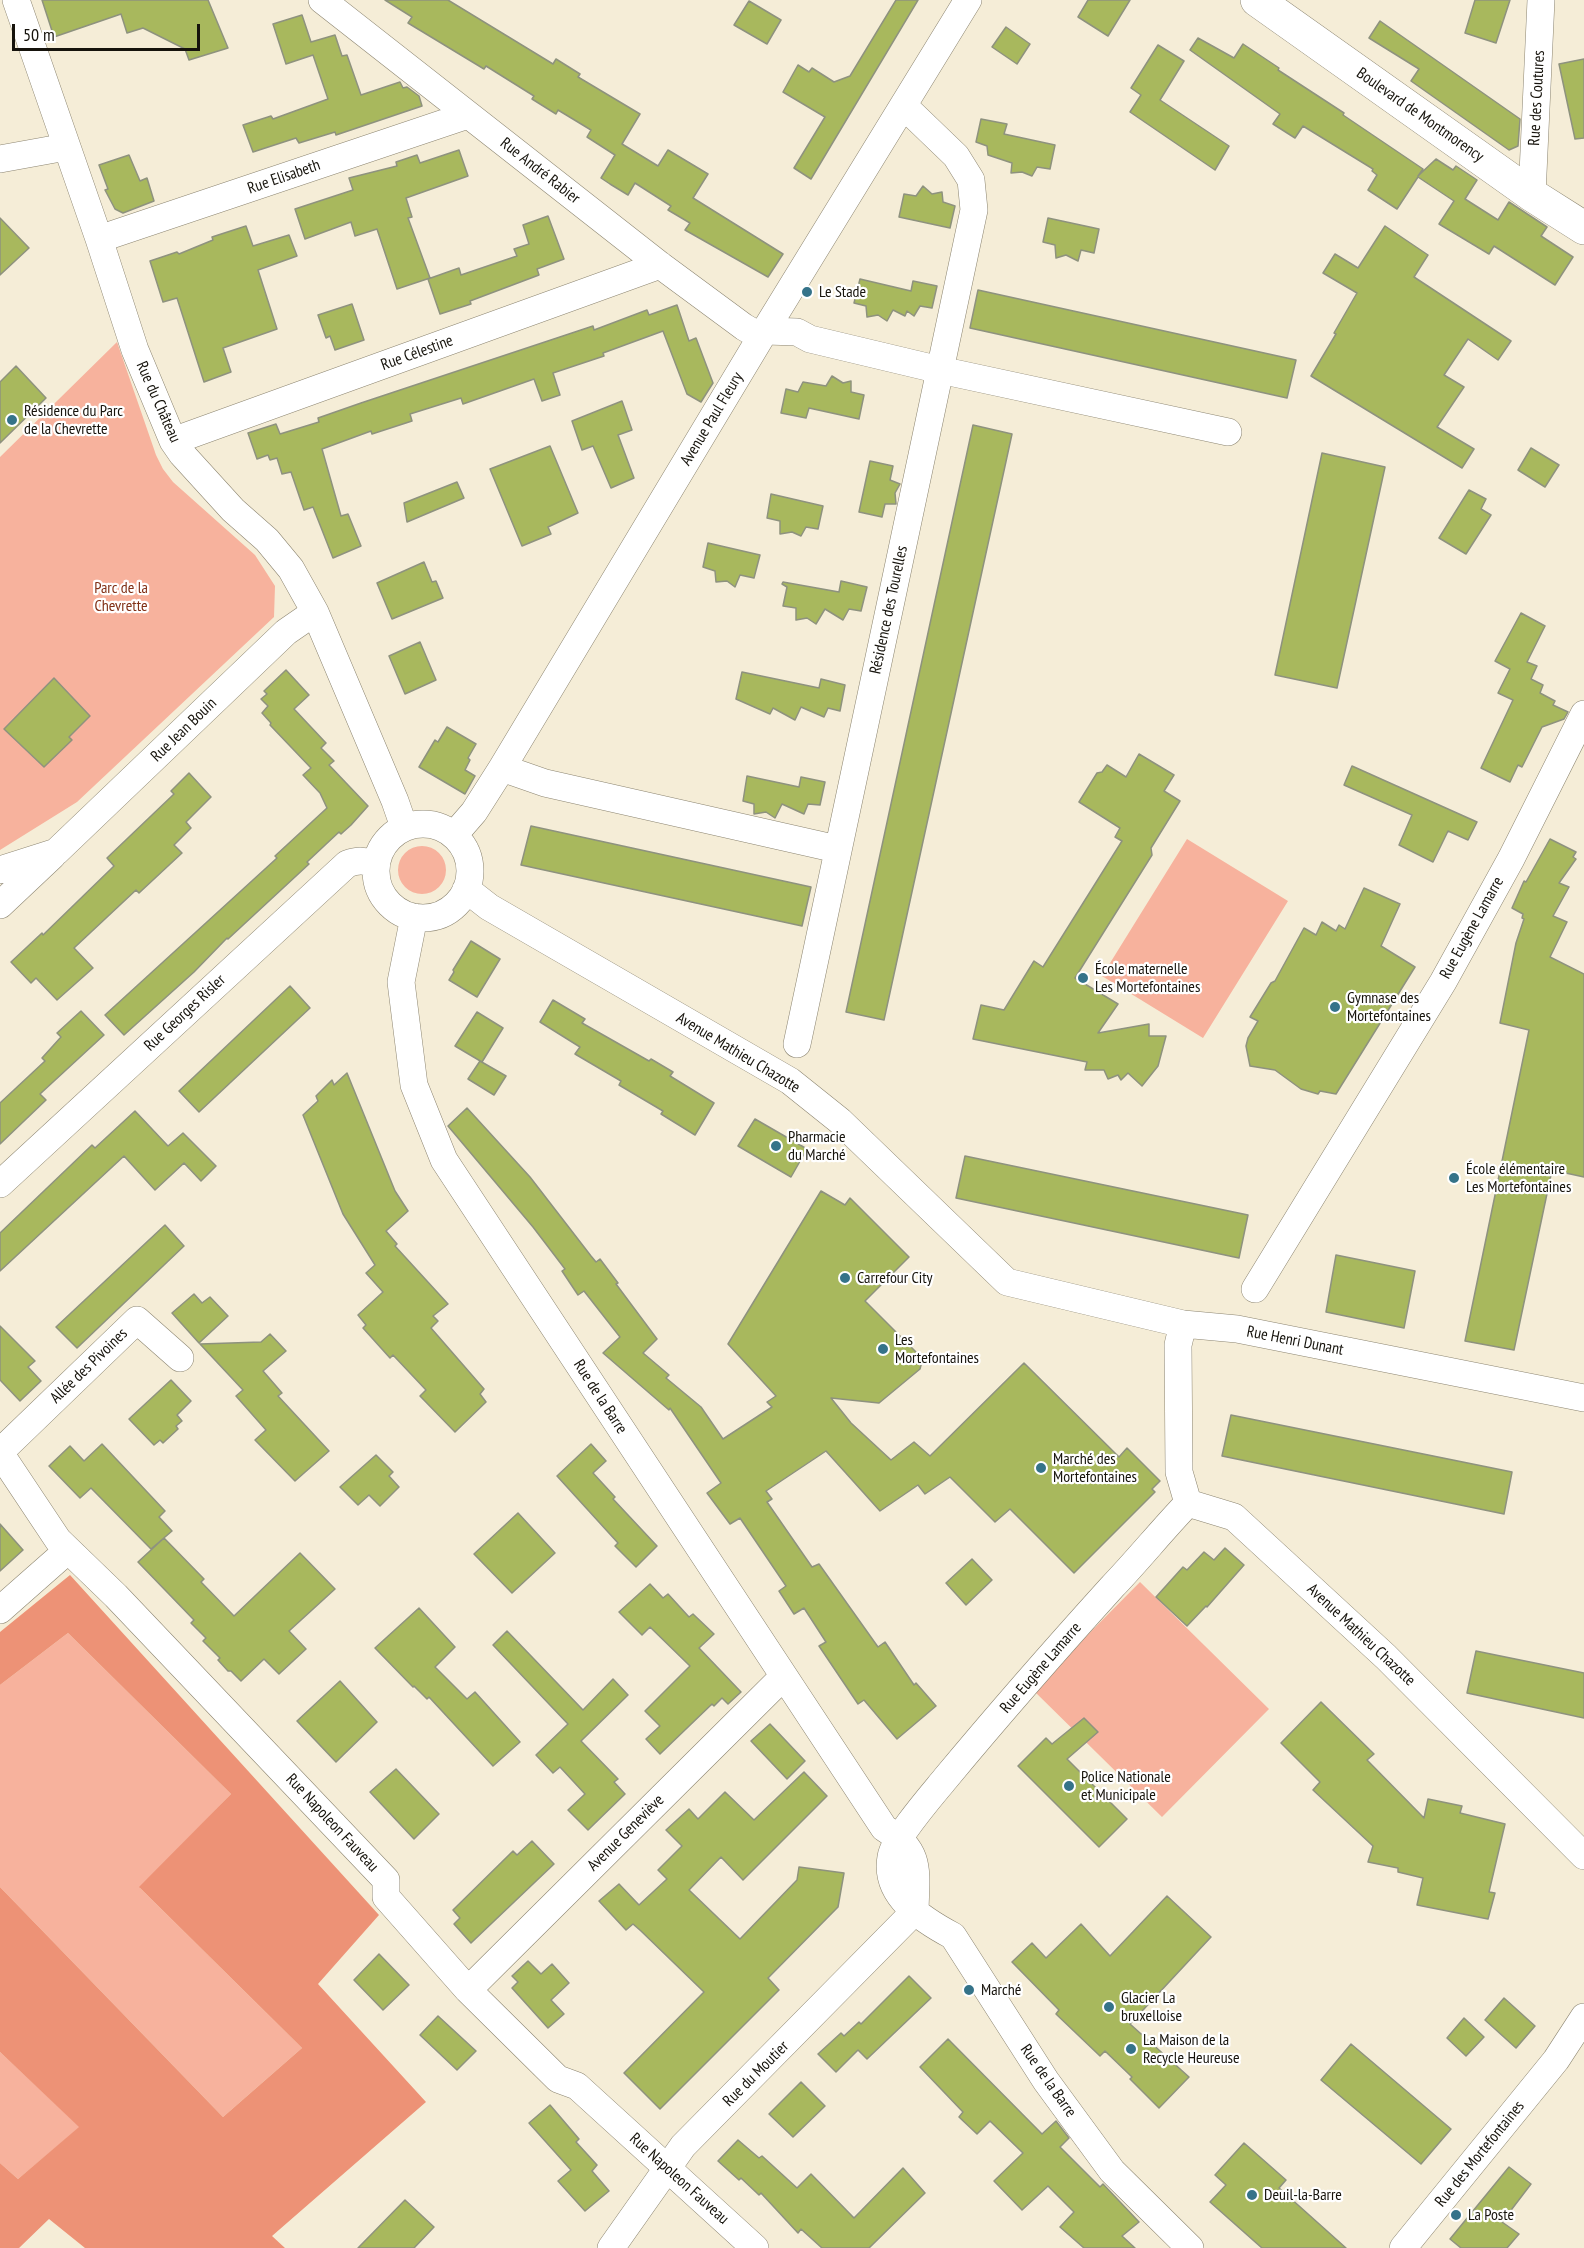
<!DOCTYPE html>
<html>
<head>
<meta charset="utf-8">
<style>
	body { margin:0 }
	#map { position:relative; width:1584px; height:2248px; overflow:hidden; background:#f5edd7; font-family:"PT Sans Narrow",sans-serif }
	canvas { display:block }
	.scale { position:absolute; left:12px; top:24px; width:188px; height:27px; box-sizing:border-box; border:3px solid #16130c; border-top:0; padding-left:8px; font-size:18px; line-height:21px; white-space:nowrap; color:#16130c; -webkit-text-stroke:4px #fff; paint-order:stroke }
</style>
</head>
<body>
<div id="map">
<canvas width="1584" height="2248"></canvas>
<div class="scale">50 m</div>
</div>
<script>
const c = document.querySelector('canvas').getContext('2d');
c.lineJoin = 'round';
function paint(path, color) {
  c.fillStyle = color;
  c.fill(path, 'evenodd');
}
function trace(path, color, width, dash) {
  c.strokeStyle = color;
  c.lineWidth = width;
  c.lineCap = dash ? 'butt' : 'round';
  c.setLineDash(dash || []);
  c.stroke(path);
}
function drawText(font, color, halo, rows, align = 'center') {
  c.font = font + ' "PT Sans Narrow",sans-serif';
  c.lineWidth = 4.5;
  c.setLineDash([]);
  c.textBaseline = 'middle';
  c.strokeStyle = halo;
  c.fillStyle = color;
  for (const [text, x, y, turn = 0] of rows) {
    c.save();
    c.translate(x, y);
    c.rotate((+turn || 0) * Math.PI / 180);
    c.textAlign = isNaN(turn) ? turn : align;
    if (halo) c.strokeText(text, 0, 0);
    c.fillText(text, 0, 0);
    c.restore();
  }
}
paint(new Path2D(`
	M117,342L156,455L163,469L173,482L255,555L275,586L274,617L77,802L0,850V457Z
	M1187,839L1288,901L1203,1038L1102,976Z
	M398 870a24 24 0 1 1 48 0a24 24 0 1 1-48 0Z
	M1140,1582L1269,1709L1162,1817L1033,1690Z
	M68,1633L231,1794L140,1888L302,2048L223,2117L0,1887V1685Z
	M0,2052L80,2127L18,2179L0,2163Z`), '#f7b29d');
paint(new Path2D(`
	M70,1575L379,1915L318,1984L426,2102L272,2236L285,2248H85L49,2219L19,2248H0V2163L18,2179L79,2127L0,2052V1887L223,2117L302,2048L139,1887L231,1794L68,1633L0,1685V1632Z`), '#ed9276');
const building = new Path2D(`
	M42,0H208L228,48L189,60L185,49L143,28L127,33L121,14L54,37Z
	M385,0H448L553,64L556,59L580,74L578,77L640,114L622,144L658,166L668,150L708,174L693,198L783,254L768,277L685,230L690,223L668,210L671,206L635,183L628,195L610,184L601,178L615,155L587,137L591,130L558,110L556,114L532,99L534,96L486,66L484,69L408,23L412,17Z
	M896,0H918L811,179L794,168L825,117L783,92L798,65L809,72L812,68L834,82L850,76Z
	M1088,0H1130L1108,36L1078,17Z
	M1475,0H1510L1496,43L1465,33Z
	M749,1L781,20L767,44L734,25Z
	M302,15L311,42L335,35L342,56L347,55L361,95L400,82L403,88L407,87L419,96L422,106L336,135L335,132L299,143L296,138L253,152L243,125L271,116L273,119L328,99L313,55L286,64L273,24Z
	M1380,21L1520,119L1518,146L1509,150L1411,81L1419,69L1369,38Z
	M1006,27L1030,44L1017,64L992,47Z
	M1198,38L1234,58L1243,44L1279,68L1278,70L1344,113L1343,115L1423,169L1418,176L1436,159L1453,170L1456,166L1477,180L1465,199L1498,220L1509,202L1547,227L1541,236L1573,257L1555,285L1494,246L1489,254L1439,224L1454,201L1418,177L1397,209L1368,190L1377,175L1372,171L1373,169L1303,126L1295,138L1273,124L1280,114L1190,50Z
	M1158,45L1184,61L1160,100L1229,146L1215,170L1130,112L1141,95L1131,88Z
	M1584,59V138L1575,139L1559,64Z
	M981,119L1007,124L1004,134L1055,145L1050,169L1037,167L1032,176L1022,172L1011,173L1012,163L988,155L987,146L976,142Z
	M459,150L468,176L406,198L412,217L408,218L430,278L397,289L377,229L355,236L351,222L305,239L295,209L353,190L349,178L397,166L396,162L417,155L420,163Z
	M129,155L140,181L147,178L154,201L123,213L115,209L105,190L108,189L99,165Z
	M923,186L932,194L942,192L943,202L955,206L950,228L899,217L904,194L916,196Z
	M548,216L564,259L537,269L539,275L470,301L471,304L440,314L428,279L459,268L461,275L517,256L514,249L529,244L523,225Z
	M0,218L29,248L0,275Z
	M1048,218L1099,229L1094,253L1081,250L1078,261L1066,255L1056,258L1055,245L1043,242Z
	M246,226L253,246L289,235L297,256L258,270L277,329L223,348L231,372L204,382L177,298L163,302L150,261L177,252L179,254L213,240L212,237Z
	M1385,226L1428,255L1414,277L1511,341L1498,360L1468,339L1444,375L1464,387L1437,427L1474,449L1462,468L1311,376L1336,334L1334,333L1357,293L1323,273L1335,254L1358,268Z
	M860,279L911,291L913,281L937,286L932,308L920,306L914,316L907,311L905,316L893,310L887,321L878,315L867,317L866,306L854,303Z
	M978,290L1296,360L1287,398L970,328Z
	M352,304L364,340L335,350L330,336L326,338L318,315Z
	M677,305L689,341L696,338L713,383L701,402L687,394L663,331L603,353L604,356L553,373L560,395L542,401L534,379L463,404L461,398L410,414L412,421L372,434L371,431L322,449L341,516L348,514L361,546L333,558L313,507L304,510L291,472L282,474L277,458L270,460L268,455L257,459L248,433L276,424L280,434L319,422L318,418L361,403L593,326L594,330L647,310L649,315Z
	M16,366L46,398L0,443V382Z
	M832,376L843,383L851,381V392L864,395L859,419L809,408L806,418L781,413L786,389L798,392L803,382L826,386Z
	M622,401L632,430L618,435L634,478L611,488L593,446L582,450L572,421Z
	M973,425L1012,434L884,1020L846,1012Z
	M550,446L578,513L548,527L551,534L522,546L490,469Z
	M1531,448L1559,465L1545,487L1518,470Z
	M1322,453L1385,467L1337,688L1275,675Z
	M870,461L893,466L890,480L900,484L895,493L896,504H885L882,517L859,512Z
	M457,482L464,498L407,522L404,503Z
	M1469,490L1486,499L1481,509L1491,515L1466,554L1439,538Z
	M771,494L823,506L818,529L806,527L801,536L792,532L780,534V521L767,518Z
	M708,543L760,555L754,578L740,575L735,587L727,581L716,582L715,571L703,567Z
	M424,562L432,582L436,581L443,598L392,619L377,583Z
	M841,581L867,587L861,611L849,609L843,620L825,609L816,624L807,618L796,620V608L783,606L787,587L782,584L783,582L839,592Z
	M1521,613L1545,626L1527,662L1537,666L1531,679L1543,685L1540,693L1555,701L1553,705L1568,712L1564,719L1542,727L1522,767L1518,765L1510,782L1481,768L1513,700L1498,693L1510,669L1495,661Z
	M420,642L436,680L405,694L389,656Z
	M286,670L309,695L294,709L326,743L321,748L334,761L329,765L368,806L351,825L341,834L339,832L307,862L309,864L228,939L227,938L194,972L124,1035L105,1015L265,869L277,858L275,856L327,808L320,793L303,775L311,768L270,725L271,723L262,713L268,706L261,699L267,694L264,691Z
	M742,672L819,688L821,679L845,685L840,711L828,708L824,717L801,707L795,720L773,708L770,714L736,699Z
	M54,678L90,716L69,737L72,740L44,767L4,729Z
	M447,727L476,744L468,758L470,760L465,770L475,776L465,794L419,767L435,740L438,742Z
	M1139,754L1174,775L1164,791L1180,801L1151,848L1152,855L1075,978L1118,1004L1098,1033L1149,1024V1036H1166L1158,1066L1142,1086L1128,1073L1121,1080L1118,1075L1108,1079L1104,1070H1085L1087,1062L973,1039L981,1005L1004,1010L1034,961L1043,967L1122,841L1115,837L1120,828L1079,802L1097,773L1102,772L1107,765L1126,777Z
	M1352,766L1477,822L1468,840L1448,831L1433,862L1399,845L1412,815L1344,785Z
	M189,773L211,797L186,822L191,828L174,845L182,853L139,893L136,890L74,948L93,968L57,1000L36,978L31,983L11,962L42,933L43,935L114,866L107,858L174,794L171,791Z
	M747,776L799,787L801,777L825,782L820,805L808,804L804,814L782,804L775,818L766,812L754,814V804L743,801Z
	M531,826L811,887L802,926L521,865Z
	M1550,839L1576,852L1573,857L1576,859L1559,883L1569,887L1553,916L1567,922L1550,957L1584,974V1177L1552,1170L1514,1350L1465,1341L1529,1030L1500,1023L1516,943L1524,919L1522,918L1523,914L1512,908L1524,881L1526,882Z
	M1364,888L1400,904L1381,946L1415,967L1336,1094L1320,1091L1318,1094L1301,1089L1275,1070L1250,1066L1246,1046L1248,1038L1258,1021L1250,1017L1271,983L1275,981L1304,928L1316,935L1322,922L1336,931L1339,925L1345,929Z
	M471,941L500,959L477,997L449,980L454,972L453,970Z
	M290,986L310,1008L199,1112L179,1091Z
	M553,1000L585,1019L582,1023L649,1061L651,1059L673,1072L670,1076L714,1103L695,1135L661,1114L663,1111L619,1085L621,1081L575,1054L580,1047L540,1022Z
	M81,1011L104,1035L40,1094L46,1100L0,1144V1103L45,1061L42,1058L61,1037L57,1033Z
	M477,1012L503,1028L482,1062L455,1046Z
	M480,1061L506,1076L494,1095L468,1079Z
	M347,1073L395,1191L408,1211L386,1231L397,1244L395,1246L448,1304L433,1316L438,1321L431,1328L484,1389L480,1394L486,1402L455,1432L420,1396L426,1390L393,1355L390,1358L363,1328L366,1325L358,1315L383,1292L366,1273L375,1265L343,1214L303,1115L318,1101L316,1096L332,1080L334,1085Z
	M467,1108L530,1177L591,1256L596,1262L600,1259L618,1283L616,1284L657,1339L643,1353L669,1375L666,1378L701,1407L723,1439L772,1407L767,1402L776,1396L728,1344L821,1191L845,1205L850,1198L909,1257L865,1301L919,1355L922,1361L920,1369L879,1403L831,1398L851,1423L891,1460L914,1442L930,1456L1024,1363L1119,1457L1127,1448L1160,1481L1152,1489L1155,1492L1074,1573L1010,1509L995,1522L950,1477L925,1494L918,1485L880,1511L826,1451L766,1491L772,1499L767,1502L812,1567L819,1564L878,1647L885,1642L914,1685L916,1683L936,1706L897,1739L864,1700L858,1704L819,1646L826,1642L804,1608L794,1614L779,1591L786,1586L740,1518L730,1524L707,1493L721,1483L670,1408L669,1410L603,1353L620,1337L584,1291L578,1295L562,1271L565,1269L533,1227L448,1126Z
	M135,1111L168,1146L183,1133L216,1166L201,1181L184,1163L155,1190L124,1156L0,1271V1233L92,1145L95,1148Z
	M755,1119L807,1149L791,1177L738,1146Z
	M965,1156L1248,1215L1239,1258L956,1198Z
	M165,1225L184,1246L77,1348L56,1327Z
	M1336,1255L1415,1271L1404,1328L1326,1312Z
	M194,1294L202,1303L210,1297L228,1316L199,1343L172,1313Z
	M0,1326L35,1361L28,1367L41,1381L20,1401L0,1380Z
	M270,1334L286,1351L263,1371L282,1393L278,1396L329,1451L295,1481L255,1440L266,1430L236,1396L243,1390L200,1344L261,1342Z
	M171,1380L191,1401L177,1415L182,1421L176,1426L178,1429L163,1443L160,1440L154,1445L129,1419Z
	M1231,1415L1512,1472L1504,1514L1222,1456Z
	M102,1444L165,1511L159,1517L172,1531L151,1549L91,1488L80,1498L49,1466L70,1446L84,1461Z
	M591,1444L606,1461L593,1473L615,1497L613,1499L657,1546L636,1567L615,1546L618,1543L557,1476Z
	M376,1455L393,1472L389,1476L399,1487L380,1506L369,1495L358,1505L340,1487Z
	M518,1513L555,1553L512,1593L474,1554Z
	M0,1524L23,1550L0,1571Z
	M164,1538L204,1579L201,1582L234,1616L300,1553L335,1589L289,1631L306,1649L279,1674L264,1659L241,1681L231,1671H228L218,1660L220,1658L203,1641L206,1638L191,1623L194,1620L138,1562Z
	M1225,1548L1244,1565L1207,1607L1206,1606L1187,1626L1156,1597L1183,1567L1187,1570L1204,1552L1214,1560Z
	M972,1559L992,1580L966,1605L946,1583Z
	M650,1584L663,1598L668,1594L689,1617L693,1614L714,1634L699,1648L741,1692L728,1704L722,1698L714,1706L712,1704L660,1754L646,1739L660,1726L645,1711L690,1666L650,1627L642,1635L619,1612Z
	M419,1608L455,1647L435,1667L467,1699L475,1692L520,1742L493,1766L429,1697L427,1699L414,1686L413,1687L375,1648Z
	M507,1631L583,1710L613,1679L628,1695L581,1741L618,1779L614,1782L625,1794L588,1830L568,1810L585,1794L560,1767L553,1773L536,1755L568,1724L493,1645Z
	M1476,1651L1584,1673V1718L1467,1693Z
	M340,1681L377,1722L336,1762L297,1721Z
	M1321,1702L1374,1754L1367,1760L1424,1818L1428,1799L1462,1806L1460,1813L1505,1824L1489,1892L1495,1893L1488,1919L1417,1905L1423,1878L1398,1872V1868L1368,1862L1373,1846L1313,1790L1320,1782L1281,1743Z
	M1084,1718L1098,1732L1067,1759L1127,1819L1099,1847L1018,1766L1046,1738L1052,1744Z
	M770,1724L805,1761L787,1779L751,1741Z
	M396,1769L439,1814L414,1839L370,1792Z
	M804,1772L827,1796L743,1880L721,1857L689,1890L740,1939L797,1880L799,1867L844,1873L838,1907L768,1978L779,1990L660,2109L624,2073L704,1992L641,1931L633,1924L626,1930L599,1901L619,1884L639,1905L667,1879L658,1870L682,1846L666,1830L689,1809L698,1819L725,1792L754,1820Z
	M532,1841L554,1864L471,1943L454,1924L460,1918L453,1910L513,1851L517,1855Z
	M1167,1896L1211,1937L1130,2024L1189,2077L1159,2108L1130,2079L1132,2077L1105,2051L1100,2056L1056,2014L1059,2010L1012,1962L1032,1943L1046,1958L1081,1924L1110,1956Z
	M379,1954L409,1985L383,2010L354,1980Z
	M528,1961L541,1974L552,1964L569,1983L551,2000L564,2014L548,2028L512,1988L518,1982L512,1976Z
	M909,1976L931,1998L867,2059L858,2050L836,2072L818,2054L841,2033L844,2036L859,2022L861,2024Z
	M1504,1998L1535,2026L1516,2048L1485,2020Z
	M438,2016L476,2051L457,2070L420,2035Z
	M1464,2018L1484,2037L1466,2056L1447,2038Z
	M948,2039L1042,2134L1056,2121L1069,2138L1060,2147L1100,2187L1103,2184L1139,2222L1122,2236L1135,2248H1084L1060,2227L1074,2212L1048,2186L1022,2210L994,2181L1023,2153L990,2121L977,2134L959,2117L963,2112L920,2067Z
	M1351,2044L1451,2129L1421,2164L1321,2080Z
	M801,2082L825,2106L793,2137L769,2114Z
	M550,2105L579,2139L576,2142L597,2165L592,2171L609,2191L585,2211L558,2181L571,2170L529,2123Z
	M738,2140L759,2158L762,2156L797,2188L811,2174L854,2218L903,2168L925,2193L869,2248H822L801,2229L798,2233L761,2193L759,2195L741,2178L739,2180L718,2161Z
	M1244,2143L1286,2180L1279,2188L1346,2248H1262L1210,2202L1226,2185L1215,2175Z
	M1509,2167L1531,2184L1502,2222L1519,2234L1507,2248H1461L1450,2239Z
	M405,2200L434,2227L414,2248H358Z`);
paint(building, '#a8b85d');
trace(building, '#8e927e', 1.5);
const street = new Path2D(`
	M16,0L99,239L135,350L173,441L182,454L233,510L267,540L291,569L315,612L395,801L404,827
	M322,0L660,265L744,327L761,337
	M0,159L66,147
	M1532,195L1541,0
	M99,239L468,115
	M766,331L797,332L810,339L940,370L1228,432
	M173,441L660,265
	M502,768L545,783L837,849
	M376 871a47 47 0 1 1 94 0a47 47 0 1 1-94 0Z
	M454,835L474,812L502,768L761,337L968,0
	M0,870L56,852L286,632L315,612
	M466,889L489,907L790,1081L840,1121L1007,1282L1183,1324L1237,1329L1584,1398
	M0,905L52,856
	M414,917L401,982L414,1085L444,1160L884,1828C922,1851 916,1871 915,1911L683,2146L611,2248
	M797,1044L974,210L971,180L956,156L904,106
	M0,1184L347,864C358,860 365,860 376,865
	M1255,1289L1443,982L1511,859L1584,714
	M1183,1324L1178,1345L1179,1472L1188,1503
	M0,1452L137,1320L180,1358
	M0,1453L58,1540L116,1596L386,1880V1897L468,1990L558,2079L577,2086L755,2248
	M1188,1503C1162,1530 1138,1560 1112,1587C1055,1650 999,1714 945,1779C932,1795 894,1838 891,1857C884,1896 923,1920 953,1936L1046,2081L1112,2171L1190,2248
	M1188,1503L1234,1517L1386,1657L1584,1856
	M0,1610L68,1550
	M468,1990L783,1677
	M1403,2248L1556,2060L1584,2017`);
const secondary = new Path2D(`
	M1257,0L1532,195L1584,228`);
trace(street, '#8c8571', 28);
trace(secondary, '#8c8571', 34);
trace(street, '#fff', 27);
trace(secondary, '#fff', 33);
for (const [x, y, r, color] of [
	[807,292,6,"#357389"],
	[12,420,6,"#357389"],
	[1083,978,6,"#357389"],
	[1335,1007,6,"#357389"],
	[776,1146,6,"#357389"],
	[1454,1178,6,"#357389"],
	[845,1278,6,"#357389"],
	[883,1349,6,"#357389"],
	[1041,1468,6,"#357389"],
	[1069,1786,6,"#357389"],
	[969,1990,6,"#357389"],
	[1109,2007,6,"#357389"],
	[1131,2049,6,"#357389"],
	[1252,2195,6,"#357389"],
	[1456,2215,6,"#357389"]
]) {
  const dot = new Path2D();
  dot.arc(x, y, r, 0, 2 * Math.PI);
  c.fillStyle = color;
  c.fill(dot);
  trace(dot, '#fff', 2);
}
drawText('16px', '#16130c', '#fff', [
	["Rue des Coutures",1537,98,-87],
	["Boulevard de Montmorency",1420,115,35],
	["Rue André Rabier",540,171,38],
	["Rue Elisabeth",284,177,-19],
	["Rue Célestine",417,353,-20],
	["Rue du Château",158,402,66],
	["Avenue Paul Fleury",712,419,-59],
	["Résidence des Tourelles",889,610,-78],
	["Rue Jean Bouin",184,730,-44],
	["Rue Eugène Lamarre",1472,928,-61],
	["Rue Georges Risler",185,1013,-43],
	["Avenue Mathieu Chazotte",738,1053,31],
	["Rue Henri Dunant",1295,1341,11],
	["Allée des Pivoines",89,1366,-44],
	["Rue de la Barre",600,1397,57],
	["Avenue Mathieu Chazotte",1361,1635,43],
	["Rue Eugène Lamarre",1041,1668,-49],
	["Rue Napoleon Fauveau",332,1823,47],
	["Avenue Geneviève",626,1833,-45],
	["Rue du Moutier",756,2074,-45],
	["Rue de la Barre",1048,2081,55],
	["Rue des Mortefontaines",1480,2154,-51],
	["Rue Napoleon Fauveau",679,2179,42]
]);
drawText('16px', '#16130c', '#fff', [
	["Le Stade",819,292],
	["Résidence du Parc",24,411],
	["de la Chevrette",24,429],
	["École maternelle",1095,969],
	["Les Mortefontaines",1095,987],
	["Gymnase des",1347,998],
	["Mortefontaines",1347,1016],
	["Pharmacie",788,1137],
	["du Marché",788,1155],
	["École élémentaire",1466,1169],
	["Les Mortefontaines",1466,1187],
	["Carrefour City",857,1278],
	["Les",895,1340],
	["Mortefontaines",895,1358],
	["Marché des",1053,1459],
	["Mortefontaines",1053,1477],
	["Police Nationale",1081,1777],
	["et Municipale",1081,1795],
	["Marché",981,1990],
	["Glacier La",1121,1998],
	["bruxelloise",1121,2016],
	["La Maison de la",1143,2040],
	["Recycle Heureuse",1143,2058],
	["Deuil-la-Barre",1264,2195],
	["La Poste",1468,2215]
], 'left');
drawText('16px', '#813016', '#fff', [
	["Parc de la",121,588],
	["Chevrette",121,606]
]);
</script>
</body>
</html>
